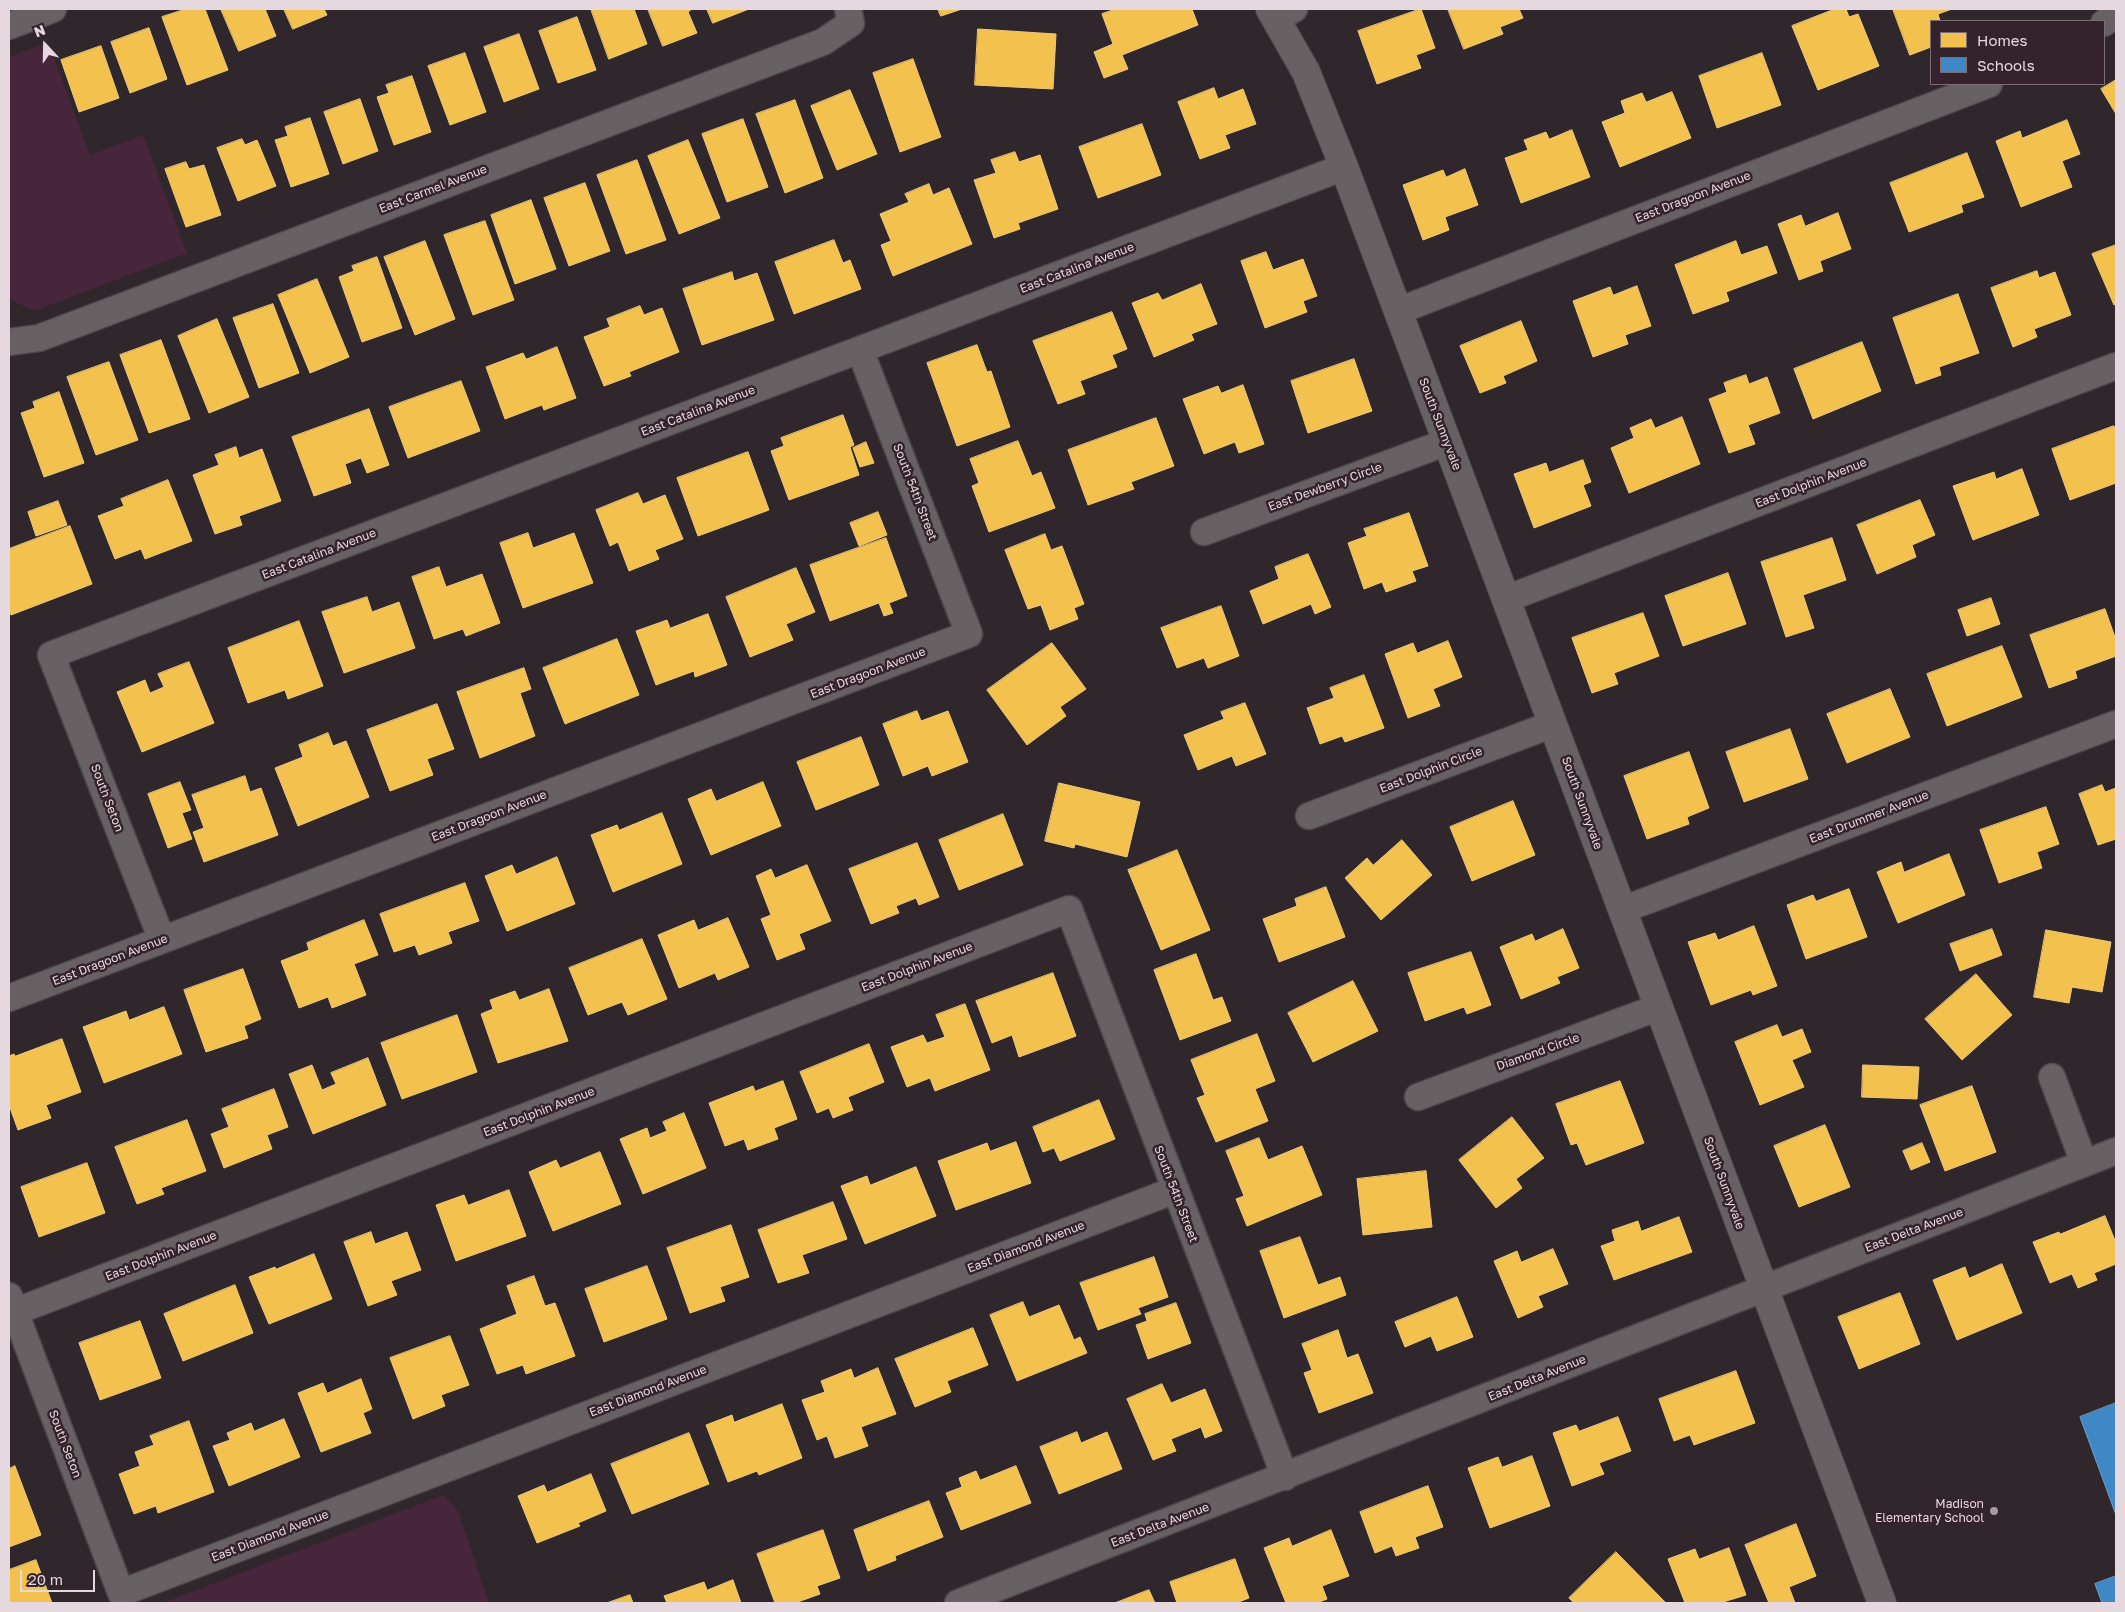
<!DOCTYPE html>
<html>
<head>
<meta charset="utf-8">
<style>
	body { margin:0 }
	#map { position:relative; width:2125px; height:1612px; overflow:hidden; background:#30272c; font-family:"Golos Text",sans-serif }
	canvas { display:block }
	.frame { position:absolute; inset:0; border:10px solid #e5d9df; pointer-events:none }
	.legend { position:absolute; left:1930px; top:20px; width:175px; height:65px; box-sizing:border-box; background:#34232d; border:1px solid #7b6c74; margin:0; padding:6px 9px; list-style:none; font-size:15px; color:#e5d9df }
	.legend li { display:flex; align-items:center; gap:10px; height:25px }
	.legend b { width:25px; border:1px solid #7b6c74 }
	.north { position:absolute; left:20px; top:20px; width:50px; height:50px; -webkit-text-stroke:4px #34232d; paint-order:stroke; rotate:339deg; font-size:14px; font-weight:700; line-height:20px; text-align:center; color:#e5d9df }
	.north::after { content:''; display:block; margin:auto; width:18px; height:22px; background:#e5d9df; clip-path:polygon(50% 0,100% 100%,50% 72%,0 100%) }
	.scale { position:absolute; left:20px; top:1570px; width:75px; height:22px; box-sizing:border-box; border:2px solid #e5d9df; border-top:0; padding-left:6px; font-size:15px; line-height:18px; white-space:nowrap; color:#e5d9df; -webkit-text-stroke:4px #34232d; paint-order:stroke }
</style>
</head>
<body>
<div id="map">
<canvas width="2125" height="1612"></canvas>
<div class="frame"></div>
<ul class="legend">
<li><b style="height:14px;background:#f2c14e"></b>Homes</li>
<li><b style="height:14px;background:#3f88c5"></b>Schools</li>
</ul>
<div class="north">N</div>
<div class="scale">20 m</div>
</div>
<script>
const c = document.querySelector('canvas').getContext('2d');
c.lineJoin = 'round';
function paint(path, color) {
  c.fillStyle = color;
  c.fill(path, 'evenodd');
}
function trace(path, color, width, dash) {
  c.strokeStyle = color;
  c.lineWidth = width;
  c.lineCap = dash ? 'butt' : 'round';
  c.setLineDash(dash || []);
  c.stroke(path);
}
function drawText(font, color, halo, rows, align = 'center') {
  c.font = font + ' "Golos Text",sans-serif';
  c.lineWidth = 5;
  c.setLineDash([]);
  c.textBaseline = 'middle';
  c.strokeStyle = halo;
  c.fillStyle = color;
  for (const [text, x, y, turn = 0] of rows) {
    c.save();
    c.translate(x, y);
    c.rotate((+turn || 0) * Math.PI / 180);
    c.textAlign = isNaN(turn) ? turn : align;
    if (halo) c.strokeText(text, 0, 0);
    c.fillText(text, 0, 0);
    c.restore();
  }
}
paint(new Path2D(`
	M48,42L90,155L143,135L187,253L34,311L11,300L9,293V57Z
	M443,1495L458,1511L489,1603H163Z`), '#47253b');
const homes = new Path2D(`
	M186,9H205L228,70L187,85L162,17Z
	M221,9H265L276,36L239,51Z
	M284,9H324L327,15L293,29Z
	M591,9H634L647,44L609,59Z
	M648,9H692L688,12L697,33L663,46Z
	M707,9H749L713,23Z
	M938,9H962L941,16Z
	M1116,9H1192L1198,25L1122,55L1128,69L1104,78L1094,52L1113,44L1102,14Z
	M1421,9L1435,48L1416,55L1421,68L1377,84L1358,31Z
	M1448,9H1519L1523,18L1500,27L1503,34L1464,49Z
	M1835,9H1846L1849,17L1858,14L1879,66L1818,90L1792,26Z
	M1893,9H1952L1938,14L1940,21H1931V47L1910,55Z
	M577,17L596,70L558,83L539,31Z
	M149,28L167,79L130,93L111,42Z
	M978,29L1056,34L1053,89L975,85Z
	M519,34L539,89L504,102L484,47Z
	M101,46L119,98L79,112L61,60Z
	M465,53L486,112L450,125L428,66Z
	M1762,53L1781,105L1717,128L1699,76Z
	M913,59L941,137L900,152L873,73Z
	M412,76L431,132L394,145L377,97L389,93L386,85Z
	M2116,80V114L2101,89Z
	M1214,88L1218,99L1243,89L1256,124L1225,135L1230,148L1200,159L1178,102Z
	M850,90L877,154L837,170L811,106Z
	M1672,92L1691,138L1620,167L1602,122L1625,113L1621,101L1642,93L1646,102Z
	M360,99L378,151L343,164L324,112Z
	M795,100L823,178L785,193L756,114Z
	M310,118L329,174L291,187L275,140L288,136L285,127Z
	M743,119L768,187L727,202L702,134Z
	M2067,120L2080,154L2062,161L2072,187L2021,207L1996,141L2020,131L2022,138Z
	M1142,124L1161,175L1098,198L1079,147Z
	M1572,130L1590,177L1521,203L1505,158L1528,150L1524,140L1546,132L1549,139Z
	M242,139L245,145L257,140L276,186L238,201L217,148Z
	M688,140L720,218L679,234L648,156Z
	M1015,152L1019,162L1040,155L1058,209L1018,223L1020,229L994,238L974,180L996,173L991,160Z
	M1967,153L1984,197L1961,205L1963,212L1909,232L1890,183Z
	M637,160L666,240L626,254L597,175Z
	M186,162L189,169L204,165L221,215L186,227L165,169Z
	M1465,169L1478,205L1445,217L1449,230L1423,240L1403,185L1443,170L1446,177Z
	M585,183L610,251L569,266L544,198Z
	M929,184L933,195L949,188L972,244L893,276L881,245L891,241L880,214L909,202L905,194Z
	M531,200L556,269L515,284L491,215Z
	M1838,213L1851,249L1820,261L1823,271L1799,280L1778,224L1801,215L1805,226Z
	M485,221L514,300L473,315L444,235Z
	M834,240L843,263L850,260L861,289L794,314L775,262Z
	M425,241L455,319L415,335L384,257Z
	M1736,241L1741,255L1767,246L1777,273L1726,292L1729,301L1693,314L1675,265Z
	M2116,245V304L2114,305L2092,254Z
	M1266,252L1273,270L1303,259L1317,296L1303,301L1307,312L1265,328L1241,261Z
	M377,257L402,328L362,342L339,277L354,271L352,266Z
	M2037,271L2039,278L2055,272L2071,315L2034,329L2037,337L2013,347L1991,288Z
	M732,272L734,281L757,273L774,320L702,345L683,289Z
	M317,279L349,357L310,373L278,295Z
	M1201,284L1217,324L1191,334L1194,340L1154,357L1132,303L1158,293L1162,300Z
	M1637,286L1651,326L1625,335L1628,344L1593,357L1573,301L1610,287L1613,295Z
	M1958,294L1979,353L1939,367L1941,375L1916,384L1893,318Z
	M273,304L299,373L259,388L233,318Z
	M640,306L644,315L662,308L679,352L629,372L631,376L604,386L584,337L610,327L607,319Z
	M1112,312L1127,349L1112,355L1117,367L1080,381L1085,394L1058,404L1033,341Z
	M217,319L249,397L209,413L178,336Z
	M1521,321L1537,361L1503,376L1506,383L1480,393L1460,346Z
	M161,340L190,419L149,433L120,355Z
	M1862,342L1881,391L1813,419L1794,369Z
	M977,345L987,372L991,371L1010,427L957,446L927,363Z
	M557,347L576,398L544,410L542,405L505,419L486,367L523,353L526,359Z
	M1354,359L1372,411L1308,433L1291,381Z
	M109,362L138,440L96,455L67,377Z
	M1746,375L1749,384L1767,377L1780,413L1748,425L1755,444L1729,453L1709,399L1727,392L1724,383Z
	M461,381L480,431L408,458L389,407Z
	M1243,385L1264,444L1239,453L1235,442L1204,454L1183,399L1218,386L1221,393Z
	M59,392L84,463L44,477L21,413L35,408L33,402Z
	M369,409L389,465L367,473L361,458L345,464L351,483L314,496L292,437Z
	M843,415L854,445L850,447L859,475L789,500L771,451L784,446L781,438Z
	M1682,417L1700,464L1629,493L1611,448L1634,438L1630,428L1651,419L1655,428Z
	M1156,418L1174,466L1131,482L1134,489L1088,505L1068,450Z
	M2114,426L2116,432V483L2070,500L2052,449Z
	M1018,441L1032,476L1041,472L1055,508L989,532L972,486L979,483L970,459Z
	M866,442L874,463L860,467L853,448Z
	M236,447L239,458L262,449L281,501L239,516L242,525L215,534L193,475L219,465L215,455Z
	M748,452L769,510L698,536L677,478Z
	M1583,460L1591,482L1583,485L1591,506L1534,528L1514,474L1546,463L1549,472Z
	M2022,469L2039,515L1973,540L1953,486L1994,472L1996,479Z
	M168,480L192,541L145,559L141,549L115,559L98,516L124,506L121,499Z
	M638,493L643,504L665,495L683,539L655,550L659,559L629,571L618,542L610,546L596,510Z
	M1920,500L1935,535L1912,545L1916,557L1877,574L1857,525Z
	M58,501L67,525L36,536L28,512Z
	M878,512L887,535L859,546L850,523Z
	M1409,513L1428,566L1412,571L1416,581L1386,592L1382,582L1364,589L1348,543L1367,536L1364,529Z
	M70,526L92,584L11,615L9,609V549Z
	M528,533L533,548L574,533L593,583L523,608L500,543Z
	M1045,534L1051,550L1062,546L1084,604L1074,608L1078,619L1050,630L1041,605L1028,609L1005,550Z
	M886,538L907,596L889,603L893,613L884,616L879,603L830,621L810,565Z
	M1832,538L1846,580L1803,595L1814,628L1786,637L1761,562Z
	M1308,554L1331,607L1315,614L1311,604L1263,624L1250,591L1279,579L1275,567Z
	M439,567L446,587L482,574L500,623L466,636L463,629L434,639L412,577Z
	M796,568L815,612L786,624L793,640L750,657L726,597Z
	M1728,573L1746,624L1683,646L1665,596Z
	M367,597L372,612L399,602L415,648L344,673L322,612Z
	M1991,598L2000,624L1967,636L1958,610Z
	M1221,606L1239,656L1208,668L1204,658L1177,668L1161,628Z
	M2105,609L2116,640V656L2075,671L2077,678L2049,688L2030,635Z
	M1643,613L1659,656L1614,673L1618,684L1592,693L1572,638Z
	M708,614L727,665L695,677L694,671L656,685L636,631L667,620L670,628Z
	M299,621L323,686L288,699L285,690L248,703L228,648Z
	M617,639L639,695L565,724L543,668Z
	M1448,641L1462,677L1433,689L1440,706L1408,718L1385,654L1413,643L1417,653Z
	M1052,643L1086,689L1060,707L1066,716L1027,745L987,690Z
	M2002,646L2022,697L1947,726L1927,674Z
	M189,662L214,723L142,752L117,692L145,680L150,693L164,687L158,674Z
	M524,668L531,689L520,693L535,736L480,758L457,692Z
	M1364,675L1384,728L1345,742L1342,736L1320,744L1307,708L1334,698L1330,688Z
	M1890,689L1910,737L1847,763L1827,714Z
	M1245,703L1266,754L1236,766L1232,756L1198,770L1184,735L1224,719L1221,712Z
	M437,704L454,749L427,759L433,775L390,791L367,730Z
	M917,711L921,721L948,711L968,762L932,776L928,766L903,776L883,724Z
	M1790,729L1808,779L1744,802L1726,752Z
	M328,733L333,746L346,741L369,797L298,826L275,768L303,757L299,745Z
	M861,737L879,785L816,810L797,762Z
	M1689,752L1709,808L1687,817L1689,824L1647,839L1624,776Z
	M245,776L250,792L261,788L278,835L204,862L193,832L204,828L192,795Z
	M180,782L191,810L182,813L192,839L168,848L148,794Z
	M763,782L781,826L711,855L688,799L711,789L716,801Z
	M1059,783L1140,802L1127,857L1075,844L1074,848L1045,841Z
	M2102,785L2105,792L2116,788V839L2098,845L2079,794Z
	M1513,801L1535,855L1472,881L1450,827Z
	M2046,807L2059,844L2037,852L2042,868L1999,883L1980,830Z
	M662,813L682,864L613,892L591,835L617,825L619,830Z
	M1003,814L1023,865L959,890L939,840Z
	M1402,840L1432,875L1381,920L1345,878L1367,858L1373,865Z
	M917,843L939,897L919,905L916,898L896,906L899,913L871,924L849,869Z
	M1177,850L1210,930L1161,950L1128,870Z
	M1949,854L1965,895L1898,923L1877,872L1901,862L1904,872Z
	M557,857L575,904L507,931L485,876L512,865L516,874Z
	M807,865L831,921L799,934L805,949L777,960L761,919L771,915L756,876L771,869L775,878Z
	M465,883L479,921L448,932L452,943L419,955L415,945L394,952L380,914Z
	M1326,887L1345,937L1279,962L1263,919L1297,906L1295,899Z
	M1849,889L1867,937L1806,959L1787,905L1813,895L1816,901Z
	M728,918L749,967L718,980L715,973L679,988L658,935L694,920L698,930Z
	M364,920L378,955L354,964L366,995L332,1008L328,997L299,1008L281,961L309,950L307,943Z
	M1754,926L1777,986L1753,995L1751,990L1711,1005L1688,942L1715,933L1718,940Z
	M1563,929L1579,968L1557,977L1560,983L1521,999L1500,947L1532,934L1535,941Z
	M1992,929L2002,955L1960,971L1950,944Z
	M2046,930L2111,942L2102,992L2072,987L2069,1003L2034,997Z
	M642,939L667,999L628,1015L622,1002L588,1015L569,968Z
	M1471,952L1491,1005L1467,1014L1464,1007L1425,1021L1408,973Z
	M1196,954L1213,1000L1222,997L1231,1021L1180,1040L1154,970Z
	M243,969L261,1019L244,1026L248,1038L206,1052L184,990Z
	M1053,973L1076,1036L1019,1057L1012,1035L992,1043L976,1001Z
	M1976,974L2012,1015L1962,1060L1925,1019Z
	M1353,981L1378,1031L1313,1062L1288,1013Z
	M549,989L568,1041L498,1063L481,1014L493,1009L490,1000L515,991L519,1000Z
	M965,1004L990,1070L935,1091L930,1078L907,1087L891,1047L923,1035L927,1043L945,1037L936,1015Z
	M164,1007L182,1054L104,1083L83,1027L126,1011L129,1020Z
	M457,1015L477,1072L402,1099L381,1043Z
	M1777,1025L1782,1037L1802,1029L1811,1052L1792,1060L1804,1087L1760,1105L1735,1042Z
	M1257,1034L1275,1081L1255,1089L1268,1121L1216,1142L1197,1098L1205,1095L1191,1060Z
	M62,1039L81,1092L46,1105L51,1118L18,1130L9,1105V1056L14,1054L15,1056Z
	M869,1044L884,1082L848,1097L853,1110L833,1118L829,1108L817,1113L800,1072Z
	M368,1058L386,1105L313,1134L289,1074L312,1065L322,1090L336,1084L331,1073Z
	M1863,1065L1919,1067L1917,1099L1862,1097Z
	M783,1081L797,1119L774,1128L778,1139L748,1150L744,1139L725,1146L709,1103L753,1086L755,1091Z
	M1620,1081L1644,1143L1586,1165L1577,1143L1571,1145L1556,1104Z
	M1972,1086L1996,1152L1945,1171L1920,1105Z
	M274,1089L288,1127L267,1135L272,1149L224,1168L211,1134L229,1127L222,1109Z
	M1099,1100L1115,1139L1060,1161L1054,1148L1043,1152L1033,1127Z
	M684,1113L706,1168L643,1194L620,1139L647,1128L650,1138L667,1131L663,1122Z
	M1512,1117L1544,1158L1516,1179L1522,1188L1496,1208L1459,1160Z
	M187,1120L206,1171L161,1188L164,1194L137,1204L115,1147Z
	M1825,1125L1850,1187L1799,1207L1774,1146Z
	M1259,1138L1268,1160L1302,1146L1322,1195L1247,1226L1236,1199L1244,1196L1226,1151Z
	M1016,1142L1031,1183L956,1210L938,1161L987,1143L990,1151Z
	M1922,1143L1930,1162L1911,1170L1903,1151Z
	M600,1152L621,1204L553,1231L529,1172L556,1160L560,1168Z
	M87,1163L105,1213L39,1237L21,1187Z
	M916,1167L936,1216L865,1244L841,1186L867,1176L870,1185Z
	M1426,1171L1432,1227L1363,1235L1357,1179Z
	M509,1190L526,1236L456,1261L436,1205L464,1195L468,1205Z
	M833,1202L847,1239L802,1255L809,1273L778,1283L758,1230Z
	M2105,1216L2116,1243V1264L2094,1273L2097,1280L2078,1288L2072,1274L2050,1283L2033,1242L2059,1232L2060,1234Z
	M1679,1217L1692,1252L1614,1280L1601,1246L1615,1241L1612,1230L1638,1221L1641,1231Z
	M731,1225L749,1277L720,1287L725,1301L690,1313L667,1248Z
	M371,1232L375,1244L407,1232L421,1270L391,1281L397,1295L368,1306L344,1242Z
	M1300,1237L1318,1285L1340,1277L1346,1295L1284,1318L1260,1251Z
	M1553,1249L1568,1284L1538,1296L1543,1307L1518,1318L1494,1261L1517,1251L1521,1262Z
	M314,1254L332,1299L269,1324L249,1277L275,1267L276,1269Z
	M1154,1257L1168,1297L1138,1308L1141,1314L1098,1330L1080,1283Z
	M2002,1264L2022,1313L1957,1340L1933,1280L1965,1267L1969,1278Z
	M647,1266L667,1319L604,1342L585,1289Z
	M534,1276L545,1306L555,1303L575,1356L526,1374L523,1365L497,1374L480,1329L517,1314L507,1286Z
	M235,1285L253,1333L183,1361L164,1314Z
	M1900,1293L1920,1344L1859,1369L1838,1317Z
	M1457,1297L1473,1337L1437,1351L1431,1336L1405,1347L1395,1322Z
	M1023,1302L1029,1317L1059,1305L1074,1340L1080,1337L1087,1353L1017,1381L990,1315Z
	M1176,1303L1191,1343L1148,1359L1136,1325L1147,1321L1145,1314Z
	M140,1321L161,1378L100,1400L79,1343Z
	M973,1328L988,1365L947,1381L951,1392L915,1407L895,1359Z
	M1338,1330L1347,1358L1358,1354L1373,1393L1319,1413L1304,1373L1312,1370L1302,1344Z
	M450,1336L469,1385L441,1395L445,1406L413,1419L390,1358Z
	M878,1368L896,1414L861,1427L868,1446L835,1458L827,1436L817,1440L802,1400L825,1392L821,1381L851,1369L854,1378Z
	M1736,1371L1755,1423L1694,1445L1690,1435L1674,1441L1659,1399Z
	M361,1379L372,1409L363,1413L371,1433L321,1452L298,1393L323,1383L327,1393Z
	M1162,1384L1171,1403L1205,1389L1222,1431L1205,1438L1201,1427L1171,1439L1176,1451L1153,1460L1127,1399Z
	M782,1404L802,1458L759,1475L757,1471L728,1482L706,1425L732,1415L734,1422Z
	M1618,1417L1631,1451L1599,1463L1604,1474L1572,1486L1553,1433L1576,1425L1579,1431Z
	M284,1419L300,1457L229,1486L213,1446L230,1440L227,1433L251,1423L254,1431Z
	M189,1421L214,1492L158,1513L156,1506L134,1514L119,1474L140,1466L135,1452L154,1445L150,1436Z
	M1077,1432L1081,1443L1107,1432L1122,1469L1059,1494L1040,1447Z
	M689,1433L709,1484L632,1514L611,1464Z
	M1532,1456L1550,1506L1490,1528L1468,1468L1498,1457L1502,1467Z
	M15,1466L41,1535L9,1547V1469Z
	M1016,1466L1031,1503L961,1530L946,1493L962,1487L959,1478L976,1471L980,1480Z
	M591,1474L606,1511L578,1523L580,1526L537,1543L518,1496L544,1485L547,1492Z
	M1428,1486L1443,1527L1415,1537L1419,1548L1396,1556L1392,1546L1375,1553L1360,1512Z
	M929,1501L943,1537L895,1556L896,1560L868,1571L854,1530Z
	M1796,1524L1816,1576L1789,1587L1795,1603H1769L1745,1545Z
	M823,1530L840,1578L817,1586L820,1594L795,1603H775L757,1554Z
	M1331,1530L1349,1576L1322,1586L1327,1599L1317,1603H1286L1264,1548L1289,1538L1292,1546Z
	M1729,1548L1746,1595L1720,1603H1685L1668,1559L1695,1549L1699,1559Z
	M1616,1552L1666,1603H1574L1569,1598Z
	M1235,1559L1249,1598L1236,1603H1177L1170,1582Z
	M36,1560L52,1603H9V1570Z
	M733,1580L741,1603H667L664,1596L704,1582L707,1590Z
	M1149,1590L1155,1603H1115Z
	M630,1595L633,1603H607Z`);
paint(homes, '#f2c14e');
trace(homes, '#eec87a', 1);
const schools = new Path2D(`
	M2116,1403V1515L2080,1417Z
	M2116,1576V1603H2102L2095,1584Z`);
paint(schools, '#3f88c5');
trace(schools, '#71a0cd', 1);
const minor = new Path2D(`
	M1276,19L1294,9
	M2104,23L2116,14
	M9,26L53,9
	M1398,311L1989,84
	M9,342L39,338L823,42L851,23L848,9
	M1204,532L1447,442
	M1506,599L2116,366
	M1309,816L1553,724
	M1622,910L2116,724
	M162,940L51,655L1344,167
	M9,998L969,634L860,350
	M2052,1077L2084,1163
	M1418,1097L1659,1007
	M9,1296L121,1593L1175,1190
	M9,1314L1069,909L1285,1477
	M958,1603L2116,1151`);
const tertiary = new Path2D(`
	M1270,9L1306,72L1344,167L1882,1603`);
trace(minor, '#4d4549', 29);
trace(tertiary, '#4d4549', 30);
trace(minor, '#686164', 26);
trace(tertiary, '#686164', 28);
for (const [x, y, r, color] of [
	[1994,1511,5,"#a69ba0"]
]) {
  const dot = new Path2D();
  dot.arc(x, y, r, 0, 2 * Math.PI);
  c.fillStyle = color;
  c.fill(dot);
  trace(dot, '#34232d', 2);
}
drawText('12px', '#e5d9df', '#34232d', [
	["East Carmel Avenue",433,189,-21],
	["East Dragoon Avenue",1693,197,-21],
	["East Catalina Avenue",1077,268,-21],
	["East Catalina Avenue",698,411,-21],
	["South Sunnyvale",1440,424,69],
	["East Dolphin Avenue",1811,483,-21],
	["East Dewberry Circle",1325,487,-20],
	["South 54th Street",915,492,69],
	["East Catalina Avenue",319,554,-21],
	["East Dragoon Avenue",868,673,-21],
	["East Dolphin Circle",1431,770,-21],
	["South Seton",107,798,69],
	["South Sunnyvale",1582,803,70],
	["East Dragoon Avenue",489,816,-21],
	["East Drummer Avenue",1869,817,-21],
	["East Dragoon Avenue",110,960,-21],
	["East Dolphin Avenue",917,967,-21],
	["Diamond Circle",1538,1052,-20],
	["East Dolphin Avenue",539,1112,-21],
	["South Sunnyvale",1724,1183,70],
	["South 54th Street",1176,1194,69],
	["East Delta Avenue",1914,1230,-21],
	["East Diamond Avenue",1026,1247,-21],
	["East Dolphin Avenue",161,1256,-21],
	["East Delta Avenue",1537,1378,-22],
	["East Diamond Avenue",648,1391,-21],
	["South Seton",65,1444,69],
	["East Delta Avenue",1160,1525,-21],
	["East Diamond Avenue",270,1536,-21]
]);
drawText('12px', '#e5d9df', '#34232d', [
	["Madison",1984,1504],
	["Elementary School",1984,1518]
], 'right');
</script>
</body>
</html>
